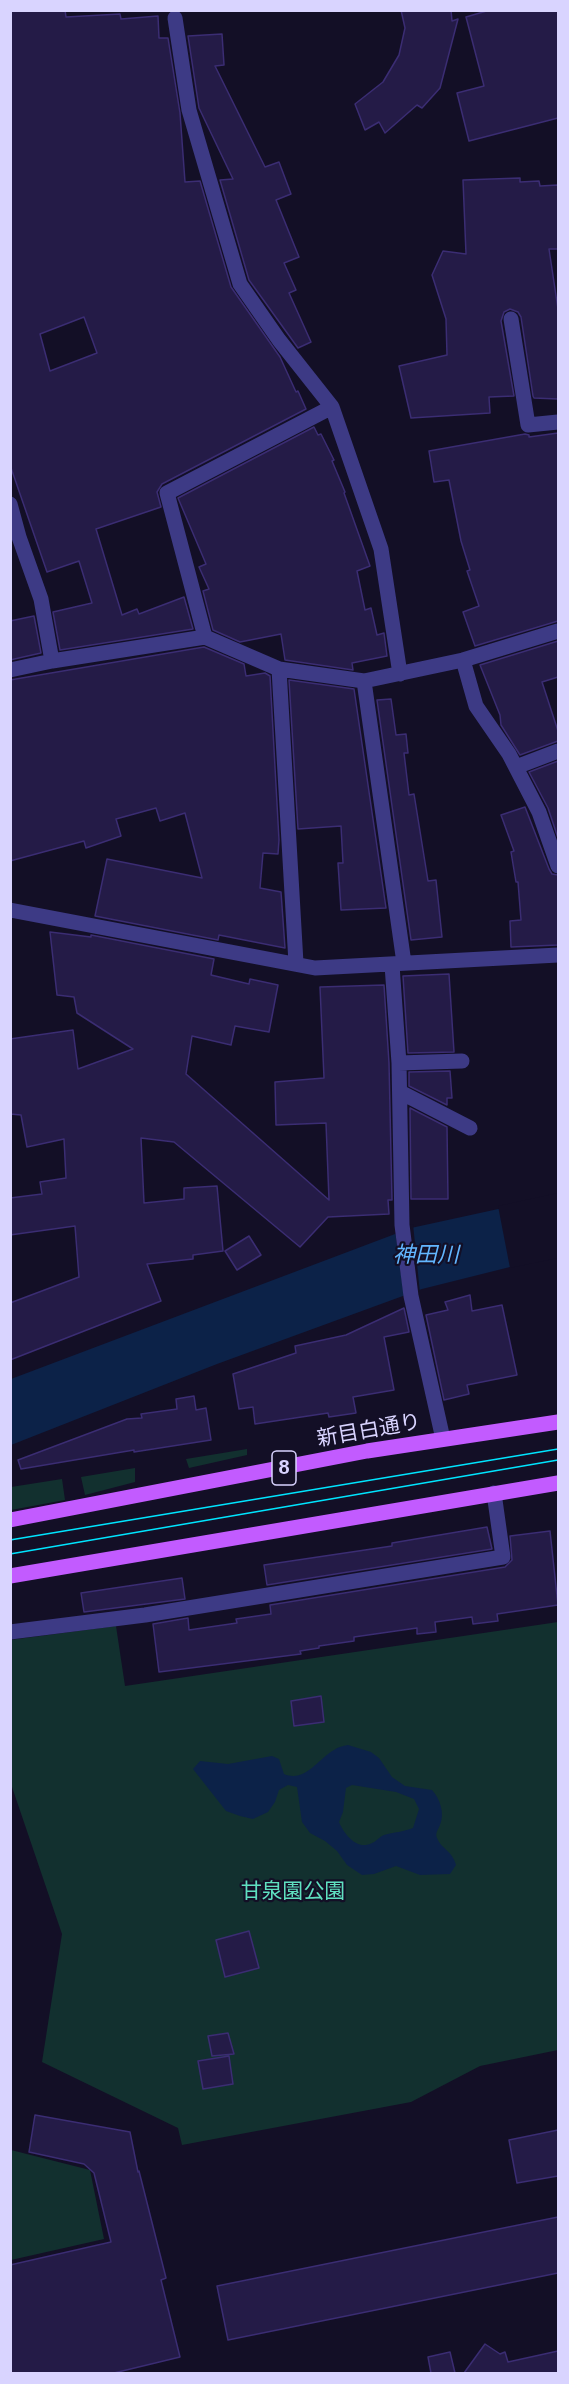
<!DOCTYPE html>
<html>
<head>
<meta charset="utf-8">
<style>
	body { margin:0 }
	#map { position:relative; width:569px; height:2384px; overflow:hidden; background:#130f26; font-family:Helvetica,sans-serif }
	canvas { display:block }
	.frame { position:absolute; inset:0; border:12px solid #d9d4ff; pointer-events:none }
</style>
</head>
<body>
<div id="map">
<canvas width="569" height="2384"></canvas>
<div class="frame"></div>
</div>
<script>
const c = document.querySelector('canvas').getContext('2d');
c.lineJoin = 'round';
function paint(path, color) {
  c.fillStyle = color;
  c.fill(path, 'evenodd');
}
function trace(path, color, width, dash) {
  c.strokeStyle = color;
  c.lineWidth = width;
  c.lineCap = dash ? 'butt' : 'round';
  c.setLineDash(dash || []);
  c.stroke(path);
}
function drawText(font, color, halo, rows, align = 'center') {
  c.font = font + ' Helvetica,"Noto Sans JP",sans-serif';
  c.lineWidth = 4.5;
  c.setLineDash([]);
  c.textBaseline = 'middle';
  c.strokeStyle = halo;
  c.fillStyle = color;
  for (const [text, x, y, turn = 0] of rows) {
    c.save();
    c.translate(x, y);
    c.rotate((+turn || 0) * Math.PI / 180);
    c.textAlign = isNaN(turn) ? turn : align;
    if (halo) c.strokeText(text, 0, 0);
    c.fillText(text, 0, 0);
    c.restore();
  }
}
paint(new Path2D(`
	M247,1449V1455L189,1468L186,1459Z
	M135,1468V1482L85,1495L81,1477Z
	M62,1479L65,1500L11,1510V1487Z
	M558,1622V2050L480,2066L411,2102L182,2145L178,2128L42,2062L62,1934L11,1784L10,1640L116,1626L125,1686Z
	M11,2150L90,2170L104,2239L11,2260Z`), '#12302f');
paint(new Path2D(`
	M558,1196V1255L422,1289L217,1364L11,1445V1379L411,1228Z
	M348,1745L371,1752L379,1758L392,1777L405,1786L432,1790C440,1799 445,1813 440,1825C438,1830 435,1833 437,1838C442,1850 452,1850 456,1865L450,1874L420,1875L396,1866L374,1874L362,1875L347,1865L337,1851L325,1841L310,1833L302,1822L297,1787L288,1785L279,1790L275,1802L268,1812L253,1819L240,1816L226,1811L193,1769L200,1761L228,1764L272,1756L279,1759L284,1774C305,1783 318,1759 334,1750C338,1747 343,1746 348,1745ZM352,1785L396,1792L414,1799L419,1809L413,1828C403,1832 394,1832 384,1835C379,1837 377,1841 372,1843C357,1851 344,1834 339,1822L343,1812L346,1788Z`), '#0c2248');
paint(new Path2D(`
	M558,1193V1258L510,1268L498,1206Z
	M413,1224L420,1293L404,1297L395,1230Z`), '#130f26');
const building = new Path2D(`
	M10,10H65L66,17L120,14L121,19L158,16L159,38H168L180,113L185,182L200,181L231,287L280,357L296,392L298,391L306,409L162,484L157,492L161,507L96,529L122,615L137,609L139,614L184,597L193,629L60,650L53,612L92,603L79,561L47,572L10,465ZM84,317L97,353L50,371L40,334Z
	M401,10H451L452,21L458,19L440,88L422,108L417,105L385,133L379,122L365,130L355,104L383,82L399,55L405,28Z
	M490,10H558V118L469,141L457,93L484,86L466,17Z
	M222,34L224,65L215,66L265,167L279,162L291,194L276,200L299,257L284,263L296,290L289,293L311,342L298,348L249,280L220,180L233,179L199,108L188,36Z
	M520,178V182L539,181L540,186L558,185V249H549L558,309V399L534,398L533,396L521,317L518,312L510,309L504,312L501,321L514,396L489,397L490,413L411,418L399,366L447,355L446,319L432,275L443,251L466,254L463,180Z
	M314,427L318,435L321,434L334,460L332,461L345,492L344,493L370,566L357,571L365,610L371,608L377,635L384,633L387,656L352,663L353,670L285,660L281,634L240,642L213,630L203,591L209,589L199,567L206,564L178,498Z
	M558,433V621L475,646L463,612L479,606L467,571L470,570L461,541L449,480L434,482L429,451L525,434L529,435V437Z
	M34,616L41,653L10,660V621Z
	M558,641V677L542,682L558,731V741L520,755L501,725L500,715L480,665Z
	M204,647L244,664L246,676L265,673L270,676L279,840L278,854L263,853L260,888L281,892L285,948L219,935L218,940L95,916L107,859L202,878L185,813L160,821L156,808L116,819L121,836L86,848L84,841L10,861V680Z
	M289,680L354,689L386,908L341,910L338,863H343L341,826L298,829Z
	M391,699L396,735L406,734L408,753H404L409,795L414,794L428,881L436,880L442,937L411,940L377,700Z
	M558,761V838L548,808L529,772Z
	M525,807L549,869L552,874L558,875V945L511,947L510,921L521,920L518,882H516L511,852L514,851L501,815Z
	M50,932L91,937V935L214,959L211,975L249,984L250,979L278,985L269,1032L235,1026L231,1045L192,1036L186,1074L329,1200L326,1123L276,1125L275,1082L324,1078L320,987L384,985L389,1063L392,1200H388L389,1214L328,1217L300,1247L174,1142L141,1138L144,1203L184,1199V1188L217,1186L223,1251L193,1255V1259L147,1264L161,1301L10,1360V1303L79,1277L75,1226L10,1235V1198L42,1194L40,1182L66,1178L64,1139L27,1147L21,1115L10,1114V1039L73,1030L78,1069L133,1049L77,1013L74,997L57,995Z
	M449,974L454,1052L408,1053L403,976Z
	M450,1071L452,1098H447V1105L409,1086V1072Z
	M410,1108L447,1127L448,1199H411Z
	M249,1236L261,1255L237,1270L225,1251Z
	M470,1295L472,1311L502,1305L517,1375L467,1385L469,1394L444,1400L426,1315L448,1310L445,1302Z
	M404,1308L409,1332L384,1337L394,1390L353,1397L356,1413L329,1417L328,1413L255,1424L253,1407L239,1409L233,1374L296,1353L295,1346L346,1335Z
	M194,1396L196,1410L206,1408L211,1440L134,1452V1450L21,1469L18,1460L127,1419L142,1418L141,1414L177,1409L176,1399Z
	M487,1527L492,1549L267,1585L264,1565L392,1546V1543Z
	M550,1531L558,1605L497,1614L498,1621L473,1624L472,1617L435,1622L436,1632L417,1634V1628L354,1637V1641L319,1646V1648L300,1651L301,1654L159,1672L153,1624L188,1618L189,1630L237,1623L236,1619L271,1614L270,1605L505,1567L512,1560L510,1536Z
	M182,1578L185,1599L84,1612L81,1593Z
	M321,1696L324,1722L294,1726L291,1701Z
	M249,1931L259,1968L225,1977L216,1940Z
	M228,2033L234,2054L212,2056L208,2036Z
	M229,2056L233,2084L203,2089L198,2061Z
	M35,2115L130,2132L138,2172L139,2171L166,2278L161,2280L180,2357L114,2373H10V2265L111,2242L94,2173L84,2164L29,2152Z
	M558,2130V2176L517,2183L509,2140Z
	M558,2217V2273L228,2340L217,2286Z
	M485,2344L500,2354L505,2352L508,2362L558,2351V2373H464Z
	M450,2352L455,2373H431L428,2357Z`);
paint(building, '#241b47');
trace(building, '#3b2d73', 1.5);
trace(new Path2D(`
	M175,18L189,110L240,284L279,340L332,407L167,493L205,637
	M511,319L528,425L558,422
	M332,407L381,549L400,674
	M10,504L19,537L41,599L52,661
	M463,660L476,706L509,754L539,812L558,866
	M279,669L296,963
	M10,670L52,661L205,637L279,669L364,681L463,660L558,631
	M364,681L404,963
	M516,767L558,751
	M10,910L315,968L558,955
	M392,965L399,1063L402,1225L411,1296L443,1439
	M399,1063L462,1061
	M400,1092L470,1128
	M10,1632L145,1615L503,1557L494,1493`), '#3d3a85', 15);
trace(new Path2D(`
	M10,1520L367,1451L558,1422
	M10,1576L558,1483`), '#c25bff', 15);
trace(new Path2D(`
	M10,1540L558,1449
	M10,1554L558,1460`), '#00e5ff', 1.5);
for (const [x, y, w] of [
	[284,1468,24]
]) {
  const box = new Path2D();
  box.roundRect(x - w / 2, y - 17, w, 34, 4.5);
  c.fillStyle = '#130f26';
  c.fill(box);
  trace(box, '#d9d4ff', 1.5);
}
drawText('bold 20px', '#d9d4ff', null, [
	["8",284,1468]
]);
drawText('21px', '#d9d4ff', '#130f26', [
	["新目白通り",369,1431,-10]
]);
drawText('21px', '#5fe0c0', '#130f26', [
	["甘泉園公園",293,1892]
]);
drawText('italic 22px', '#62b6ff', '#130f26', [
	["神田川",426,1256]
]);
</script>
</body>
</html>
